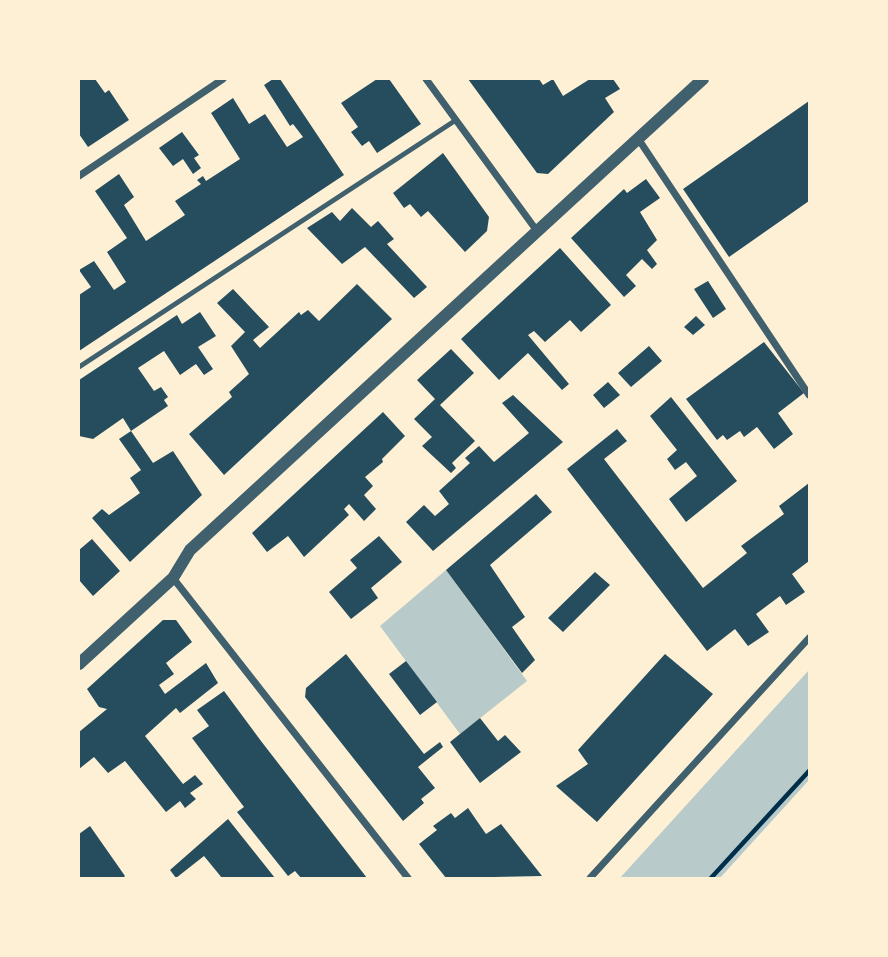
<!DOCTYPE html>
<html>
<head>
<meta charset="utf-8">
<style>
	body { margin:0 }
	#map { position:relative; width:888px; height:957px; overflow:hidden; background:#fdf0d5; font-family:Signika,sans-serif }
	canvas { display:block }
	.frame { position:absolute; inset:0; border:80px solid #fdf0d5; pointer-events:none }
</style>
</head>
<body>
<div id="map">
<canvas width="888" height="957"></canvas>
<div class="frame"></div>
</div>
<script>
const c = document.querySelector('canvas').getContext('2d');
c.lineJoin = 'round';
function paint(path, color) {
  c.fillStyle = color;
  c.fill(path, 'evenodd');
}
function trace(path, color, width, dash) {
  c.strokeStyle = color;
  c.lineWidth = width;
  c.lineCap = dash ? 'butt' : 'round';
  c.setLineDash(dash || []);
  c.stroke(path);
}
paint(new Path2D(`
	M446,570L527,681L460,734L380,626Z
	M809,670V780L720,878H620Z`), '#b9caca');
paint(new Path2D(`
	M79,79H95L105,93L109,90L129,120L88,147L79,134Z
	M273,79H280L344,175L79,351V295L91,287L79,270L94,261L114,290L126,282L107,252L127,238L95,191L119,174L134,197L124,205L146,241L185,215L175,201L201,184L197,180L203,176L206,181L240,159L211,113L233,98L249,124L265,114L287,147L303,137L293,124L290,126L264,85Z
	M377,79H389L421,124L377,153L369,141L362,146L351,132L358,127L341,103Z
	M468,79H539L543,85L553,79L563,96L590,79H613L620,89L605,98L614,112L548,174L537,173Z
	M809,101V201L729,257L683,189Z
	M182,132L199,155L194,158L201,168L193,174L183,159L173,166L159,148Z
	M443,153L489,217L487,231L465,252L428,211L421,217L410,204L404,208L393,193Z
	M646,179L660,198L640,212L657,240L647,250L657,264L652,269L642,259L626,275L636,286L624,297L571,238L624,189L627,193Z
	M352,208L371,227L378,221L394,239L387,244L427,287L414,298L365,247L342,264L307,228L332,212L340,221Z
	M560,248L611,305L581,332L570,320L545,342L534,331L528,335L569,384L562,390L528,353L499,380L461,339Z
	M708,281L726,309L713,318L694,289Z
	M357,284L392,319L224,475L189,434L232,397L229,392L249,374L231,346L245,332L217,303L233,289L269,327L253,340L260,348L299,312L301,315L308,310L319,321Z
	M200,312L216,336L198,347L213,369L204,375L196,364L180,375L164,351L138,368L154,391L161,387L168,397L164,400L168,406L131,431L123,418L93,439L79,436V380L177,315L182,324Z
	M696,316L705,325L693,335L684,327Z
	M764,342L804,393L778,413L793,434L774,449L757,427L744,437L740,431L727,440L723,435L717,440L686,399Z
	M649,346L662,361L631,387L618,373Z
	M451,349L474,373L440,405L475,441L452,463L456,468L451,473L422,446L432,437L414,419L435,399L417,380Z
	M608,382L620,395L604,408L593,395Z
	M513,395L563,442L433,551L406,522L424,505L435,516L449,504L439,491L470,463L465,458L479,446L494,462L529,433L502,403Z
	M671,397L737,481L686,522L669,499L697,476L686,462L675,470L667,459L677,450L650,416Z
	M383,412L405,436L382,459L383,462L365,477L373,486L364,495L376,509L364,521L349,504L344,509L349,515L304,557L288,536L267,552L252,533Z
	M617,429L627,441L604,459L703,588L747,553L741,546L784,514L779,506L809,483V561L792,574L805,592L786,605L780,596L756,614L769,632L748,646L735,629L707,651L567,469Z
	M131,431L153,463L173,451L202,495L130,562L92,518L102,509L109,515L140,493L130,478L141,470L119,439Z
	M536,494L552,512L490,565L525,617L512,627L535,660L522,673L446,570Z
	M379,536L402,562L371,588L378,598L351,619L329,592L357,568L350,560Z
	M92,539L120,571L93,596L79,580V550Z
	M595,572L610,585L563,632L548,618Z
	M163,620H176L192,642L166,663L174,674L159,685L165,694L206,663L218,683L180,713L176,708L145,736L183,784L195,775L203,784L190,793L196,799L185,808L180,801L166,812L125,761L108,773L94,757L79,769V732L107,709L99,707L87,689Z
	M346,654L424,754L440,742L443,747L418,767L435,788L421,799L424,803L403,821L305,697L306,688Z
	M665,654L713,694L597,822L556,786L588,764L578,750Z
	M406,661L437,702L420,715L389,674Z
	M224,691L261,741L367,878H301L295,871L288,876L237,812L244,807L192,738L209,726L197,710Z
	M480,718L498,741L505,735L521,752L480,783L450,742Z
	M468,808L486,834L501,824L542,876L446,878L419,844L437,830L433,826L451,813L455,818Z
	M228,819L275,878H222L204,856L176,878L170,870Z
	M90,826L125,876L123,878H79V834Z`), '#264d5e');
trace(new Path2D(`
	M711,878L809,771`), '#003049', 4.5);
trace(new Path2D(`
	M79,367L456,120`), '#3f606c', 5);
trace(new Path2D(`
	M426,79L537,231
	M639,140L809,395
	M79,176L223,79
	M173,578L408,878
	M590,878L809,638`), '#3f606c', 7);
trace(new Path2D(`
	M79,664L173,578L190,550L703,79`), '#3f606c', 12);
</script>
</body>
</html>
